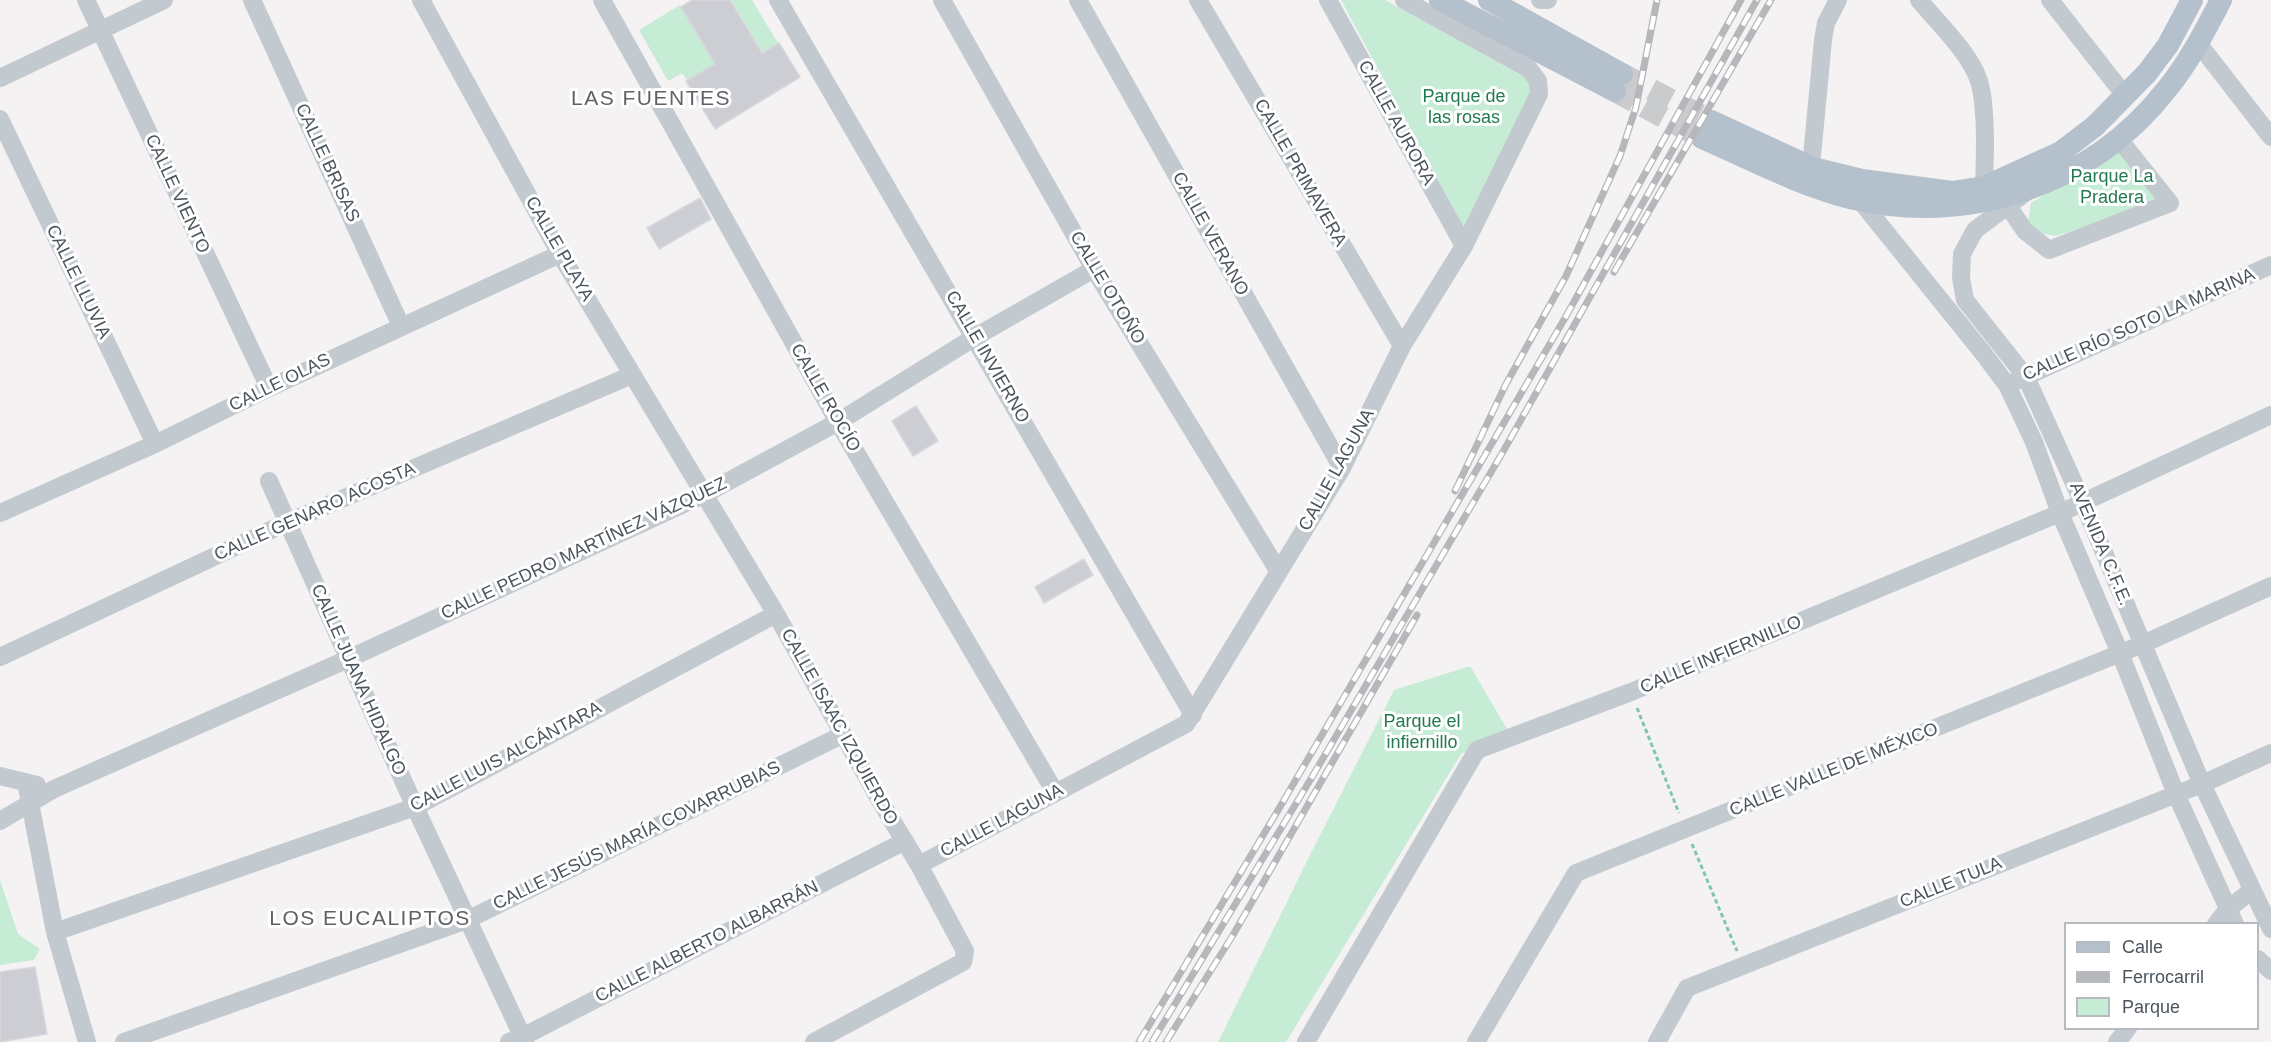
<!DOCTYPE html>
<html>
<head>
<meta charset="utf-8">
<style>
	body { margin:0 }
	#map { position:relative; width:2271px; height:1042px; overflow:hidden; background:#f4f2f2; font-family:Helvetica,sans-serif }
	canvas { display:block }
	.legend { position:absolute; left:2064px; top:922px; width:195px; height:108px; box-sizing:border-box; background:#fff; border:2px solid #b7bbbf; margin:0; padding:8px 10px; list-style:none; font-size:18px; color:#4c555e }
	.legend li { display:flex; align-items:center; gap:12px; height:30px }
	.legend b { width:30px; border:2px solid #b7bbbf }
</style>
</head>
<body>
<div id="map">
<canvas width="2271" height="1042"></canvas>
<ul class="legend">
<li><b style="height:8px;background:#b5c0cd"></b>Calle</li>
<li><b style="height:8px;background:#b5b7bb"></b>Ferrocarril</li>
<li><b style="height:16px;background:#c6ecd6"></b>Parque</li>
</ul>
</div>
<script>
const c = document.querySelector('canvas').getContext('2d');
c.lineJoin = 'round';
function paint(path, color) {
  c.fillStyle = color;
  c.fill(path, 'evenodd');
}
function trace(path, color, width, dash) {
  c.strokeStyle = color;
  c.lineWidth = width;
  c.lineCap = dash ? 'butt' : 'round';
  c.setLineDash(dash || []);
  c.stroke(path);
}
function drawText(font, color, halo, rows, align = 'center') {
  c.font = font + ' Helvetica,sans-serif';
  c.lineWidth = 6;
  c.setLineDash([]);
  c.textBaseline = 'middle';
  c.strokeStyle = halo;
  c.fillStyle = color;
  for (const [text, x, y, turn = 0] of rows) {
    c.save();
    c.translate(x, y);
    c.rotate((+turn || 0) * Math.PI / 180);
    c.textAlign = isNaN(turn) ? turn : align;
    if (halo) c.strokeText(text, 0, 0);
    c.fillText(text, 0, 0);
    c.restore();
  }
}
paint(new Path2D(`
	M731,0H752L778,43L762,52Z
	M1341,0H1385L1535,83L1463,227Z
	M680,5L715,64L687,80L682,73L668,81L639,30Z
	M2119,148L2158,200L2083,228L2055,236L2035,232L2028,221L2031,203Z
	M1470,666L1507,729L1461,754L1286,1042H1218L1310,855L1394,690Z
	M0,880L18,934L40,949L34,960L0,965Z`), '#c6ecd6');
const building = new Path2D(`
	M692,0H730L762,53L779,43L800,77L715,129L686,81L715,64L681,7Z
	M700,198L711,219L659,249L647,228Z
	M916,406L938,441L913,456L892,421Z
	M1084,559L1093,575L1044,603L1035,587Z
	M35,967L47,1034L0,1042V972Z`);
paint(building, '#cdced4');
trace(building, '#d7d8dd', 1.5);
trace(new Path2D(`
	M1622,74L1711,121
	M1615,91L1702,138`), '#cacbcd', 22, [22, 11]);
trace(new Path2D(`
	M1637,708L1679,813
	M1692,844L1737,951`), '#81c7a7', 3, [4.5, 3]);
trace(new Path2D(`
	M86,0L269,388
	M252,0L401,326
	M421,0L560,254L776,614L882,804L919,865L965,951L963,962L814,1042
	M602,0L838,422L1055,792
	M778,0L1193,715
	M942,0L1094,269L1279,572
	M1078,0L1342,468
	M1198,0L1402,346
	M1328,0L1464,246
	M1540,0H1548
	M1919,0C1938,23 1970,53 1979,81C1987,108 1985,158 1984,187
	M2050,0L2126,97
	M2198,43L2271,137
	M0,78L164,0
	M0,119L155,444
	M1812,156L1823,40L1826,23L1838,0
	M2025,193L1975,230L1962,254L1961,278L1965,300L2026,377L2083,503L2202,784L2271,929
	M1859,199L1983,353L2007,385L2034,442L2060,513L2120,653L2176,794L2235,924
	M2008,206L2025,231L2049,250L2170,203L2119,139
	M2016,381L2271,265
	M269,481L415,807L525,1042
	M0,513L155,444L269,388L560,254
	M0,657L288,522L632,375
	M0,776L37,785
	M26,782L55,932L87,1042
	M0,821L54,789L348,659L703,495L838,422L975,337L1094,269
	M919,865L1186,724L1342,468L1402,346L1464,246L1539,94L1538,81L1529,69L1404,0
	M2216,924L2227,910L2252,890
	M55,932L415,807L776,614
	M2258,959L2271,971
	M124,1042L467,920L842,735
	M509,1042L522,1037L905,841
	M1306,1042L1477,750L1631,692L2060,513L2271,415
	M1476,1042L1576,873L2143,644L2271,586
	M1657,1042L1687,988L2202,784L2271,753
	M2117,1042L2128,1028`), '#c2c9cf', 18);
trace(new Path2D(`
	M1440,0L1615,91
	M1489,0L1622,74
	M1711,121L1813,168L1862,180L1952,192L1984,187L2061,152L2095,126L2147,73L2168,45L2192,0
	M1702,138C1750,159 1799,185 1850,198C1969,226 2091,186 2167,89C2189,62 2205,31 2221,0`), '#b5c0cd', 22);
const rail = new Path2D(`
	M1614,272L1771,0
	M1455,491L1506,384L1566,276L1620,156L1636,107L1657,0
	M1139,1042L1277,812L1565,318L1741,0
	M1152,1042L1312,777L1504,450L1757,0
	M1166,1042L1233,935L1417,615`);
trace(rail, '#b5b7bb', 7);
trace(rail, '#fff', 4.5, [14]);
drawText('18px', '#227a51', '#fff', [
	["Parque de",1464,97],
	["las rosas",1464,118],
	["Parque La",2112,177],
	["Pradera",2112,198],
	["Parque el",1422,722],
	["infiernillo",1422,743]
]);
drawText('18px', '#4c555e', '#fff', [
	["CALLE AURORA",1396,123,61],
	["CALLE BRISAS",327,163,65],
	["CALLE PRIMAVERA",1300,173,60],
	["CALLE VIENTO",177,194,65],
	["CALLE VERANO",1210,234,61],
	["CALLE PLAYA",559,249,60],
	["CALLE LLUVIA",78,282,64],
	["CALLE OTOÑO",1107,288,59],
	["CALLE RÍO SOTO LA MARINA",2139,325,-24],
	["CALLE INVIERNO",987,357,60],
	["CALLE OLAS",280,383,-26],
	["CALLE ROCÍO",825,398,60],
	["CALLE LAGUNA",1337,470,-61],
	["CALLE GENARO ACOSTA",315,512,-24],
	["AVENIDA C.F.E.",2100,544,67],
	["CALLE PEDRO MARTÍNEZ VÁZQUEZ",584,549,-25],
	["CALLE INFIERNILLO",1721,655,-23],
	["CALLE JUANA HIDALGO",358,680,66],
	["CALLE ISAAC IZQUIERDO",839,727,61],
	["CALLE LUIS ALCÁNTARA",506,757,-28],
	["CALLE VALLE DE MÉXICO",1834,770,-22],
	["CALLE LAGUNA",1002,821,-28],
	["CALLE JESÚS MARÍA COVARRUBIAS",637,836,-26],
	["CALLE TULA",1951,883,-22],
	["CALLE ALBERTO ALBARRÁN",707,942,-27]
]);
c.letterSpacing = '1.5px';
drawText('21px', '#5f6266', '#fff', [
	["LAS FUENTES",651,99],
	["LOS EUCALIPTOS",370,919]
]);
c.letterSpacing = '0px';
</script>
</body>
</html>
